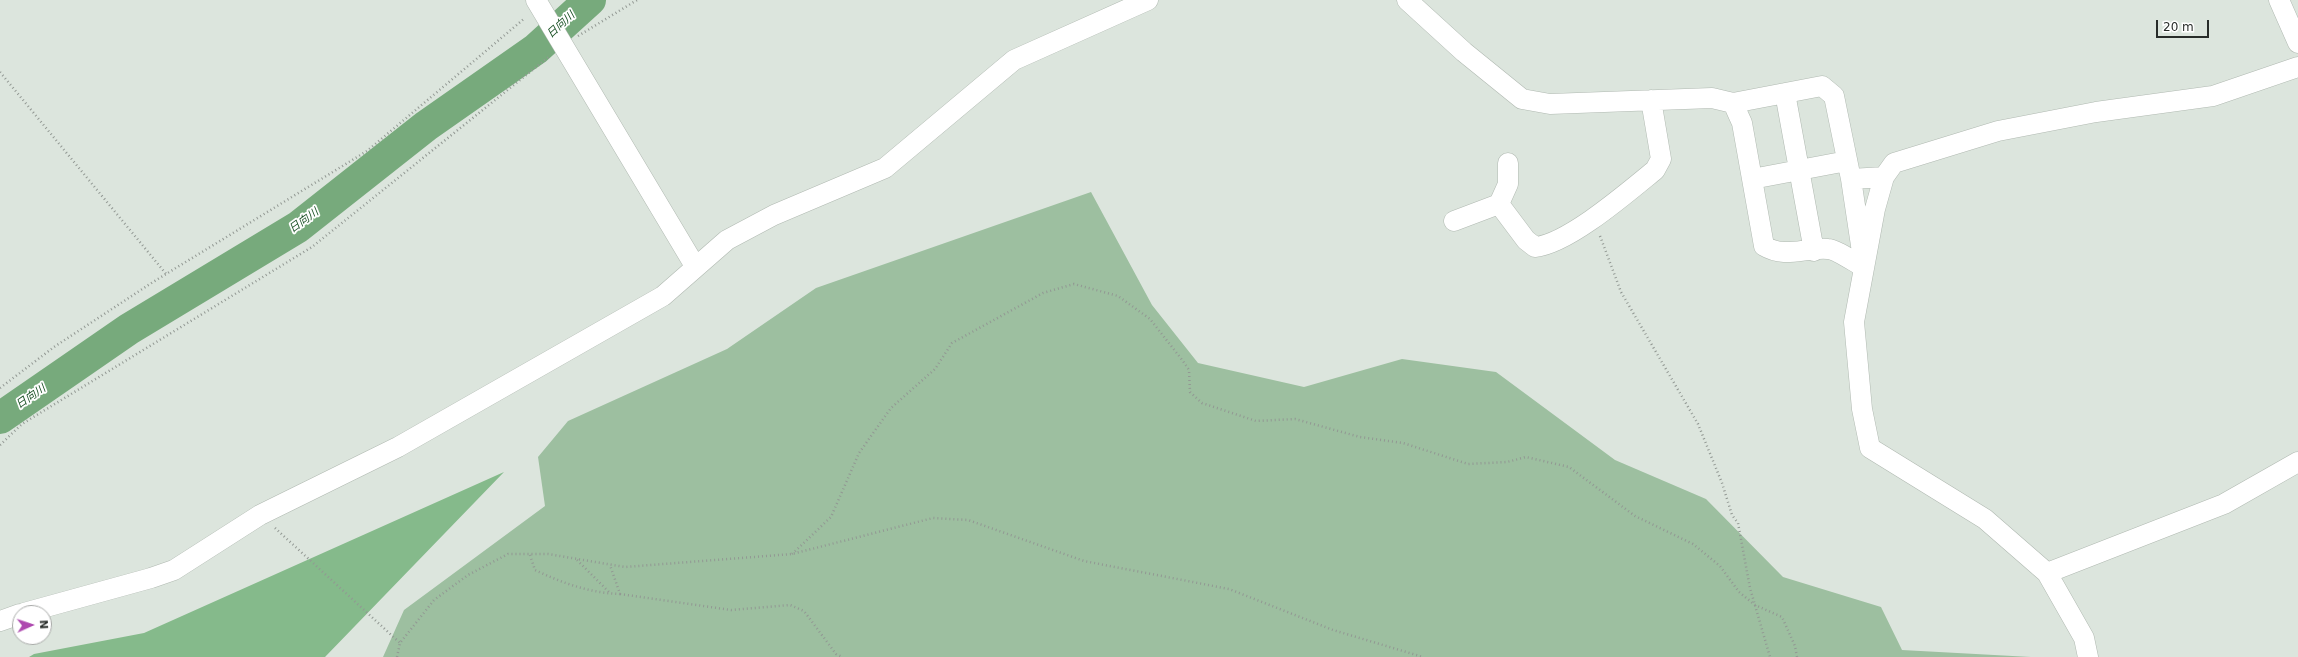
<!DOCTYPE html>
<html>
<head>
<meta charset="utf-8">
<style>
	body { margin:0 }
	#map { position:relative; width:2298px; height:657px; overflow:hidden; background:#dce5dd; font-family:"DejaVu Sans",sans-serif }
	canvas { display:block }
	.north { position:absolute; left:12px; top:605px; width:40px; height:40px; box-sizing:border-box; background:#fff; border:1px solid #a9aba9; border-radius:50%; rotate:87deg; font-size:11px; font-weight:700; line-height:16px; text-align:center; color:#282c29 }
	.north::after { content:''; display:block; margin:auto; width:14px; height:18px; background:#ae49af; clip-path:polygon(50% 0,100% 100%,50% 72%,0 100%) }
	.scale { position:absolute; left:2156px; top:20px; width:53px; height:18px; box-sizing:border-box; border:2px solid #282c29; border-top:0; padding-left:5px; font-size:12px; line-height:14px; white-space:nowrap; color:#282c29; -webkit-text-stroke:3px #fff; paint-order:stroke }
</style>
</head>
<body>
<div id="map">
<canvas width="2298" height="657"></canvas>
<div class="north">N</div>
<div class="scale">20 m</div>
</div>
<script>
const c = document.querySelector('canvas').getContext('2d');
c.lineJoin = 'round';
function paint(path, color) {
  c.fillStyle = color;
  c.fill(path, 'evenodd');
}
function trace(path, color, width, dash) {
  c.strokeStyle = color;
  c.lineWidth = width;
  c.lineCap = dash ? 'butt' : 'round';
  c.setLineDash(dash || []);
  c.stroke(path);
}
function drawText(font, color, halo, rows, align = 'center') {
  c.font = font + ' "DejaVu Sans","Noto Sans JP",sans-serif';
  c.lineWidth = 3.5;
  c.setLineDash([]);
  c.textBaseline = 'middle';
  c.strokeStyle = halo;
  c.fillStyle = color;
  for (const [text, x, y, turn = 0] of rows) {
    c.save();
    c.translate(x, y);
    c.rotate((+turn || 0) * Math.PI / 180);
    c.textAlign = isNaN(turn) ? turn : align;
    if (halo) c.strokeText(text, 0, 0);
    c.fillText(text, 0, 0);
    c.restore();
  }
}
paint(new Path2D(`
	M1091,192L1152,305L1198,363L1304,387L1402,359L1496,372L1615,460L1706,499L1783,577L1881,607L1902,650L2031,657H383L404,610L545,506L538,457L568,421L727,349L816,288Z`), '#9dbfa0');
paint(new Path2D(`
	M504,472L325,657H29L34,654L144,633Z`), '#85ba8b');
trace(new Path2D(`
	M0,418L129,329L298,227L426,126L536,49L590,0`), '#77aa7c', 32);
const minor = new Path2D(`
	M536,0L695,266
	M1407,0L1464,52L1522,99L1550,104L1712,98L1733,103L1822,86L1834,96L1851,179L1884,177
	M2279,0L2298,43
	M1785,93L1814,251
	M1733,103L1742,123L1764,246C1786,259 1804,247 1828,249C1835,249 1856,263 1864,267
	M1508,163V184L1499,204L1526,240L1535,247C1568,244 1628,192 1655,170L1661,159L1651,100
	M1752,179L1847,161
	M1851,179L1862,252
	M1454,221L1499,204
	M2047,573L2224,504L2298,462
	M24,613L151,578L174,570L260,515L398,447L663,296L727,240L774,215L885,168L1014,60L1148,0
	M0,621L20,614
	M2088,657L2084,638L2047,573L1985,519L1870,448L1862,409L1854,322L1875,209L1884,177L1894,163L1998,131L2096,112L2213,96L2298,67`);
trace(minor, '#b0b9b1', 21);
trace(new Path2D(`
	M578,36L637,0
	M0,72L167,275
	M1600,236L1621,292L1698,424L1722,483L1732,515L1738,523L1750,588L1770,657
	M0,388L54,347L153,282L367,151L525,18
	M0,445L22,424L312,247L550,56
	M275,528L400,643
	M792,554L831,517L859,453L891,408L935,369L952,343L1043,293L1074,284L1118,296L1150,319L1183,361L1189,370L1190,392L1202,403L1256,421L1295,419L1360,437L1403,443L1468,464L1507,462L1526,457L1569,467L1635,516L1693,544L1720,566L1739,592L1755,605L1782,617L1795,646L1797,657
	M530,555L535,570C562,583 590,593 620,594L610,565
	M577,560L610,593
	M620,594L731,610L790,605L804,611L836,654L842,657
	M397,657L400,643L434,600L468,575L508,554H548L625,567L792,554L933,518L968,520L1084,561L1229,589L1333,630L1423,657`), '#929893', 2.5, [1, 3]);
trace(minor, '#fff', 20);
drawText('italic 11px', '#195024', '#fff', [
	["日向川",561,25,-42],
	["日向川",304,221,-36],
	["日向川",31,397,-35]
]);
</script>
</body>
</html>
